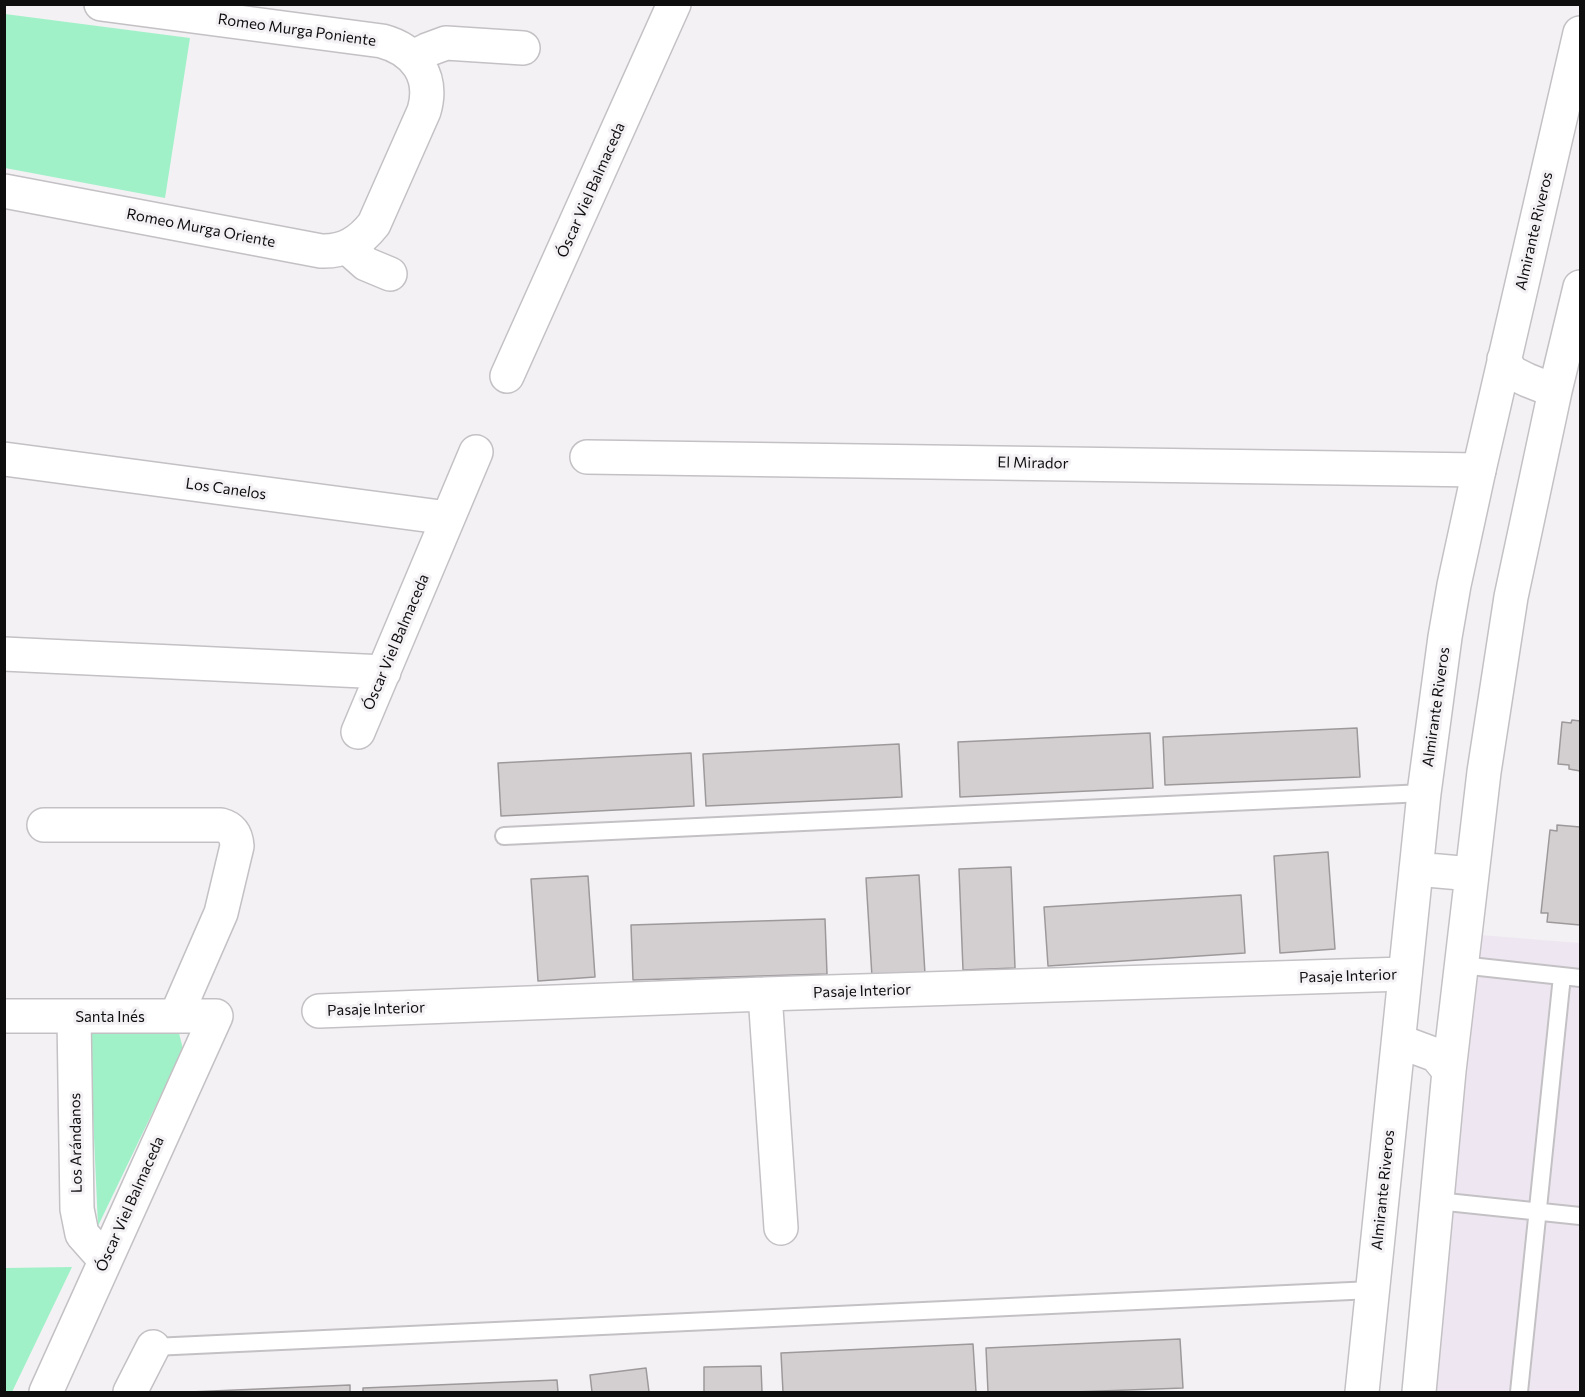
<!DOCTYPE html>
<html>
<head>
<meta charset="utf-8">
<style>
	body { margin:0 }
	#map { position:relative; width:1585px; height:1397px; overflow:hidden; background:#f3f1f4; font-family:Commissioner,sans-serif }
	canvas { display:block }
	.frame { position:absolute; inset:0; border:6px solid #0f0e0f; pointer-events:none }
</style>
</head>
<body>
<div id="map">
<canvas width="1585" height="1397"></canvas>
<div class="frame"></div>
</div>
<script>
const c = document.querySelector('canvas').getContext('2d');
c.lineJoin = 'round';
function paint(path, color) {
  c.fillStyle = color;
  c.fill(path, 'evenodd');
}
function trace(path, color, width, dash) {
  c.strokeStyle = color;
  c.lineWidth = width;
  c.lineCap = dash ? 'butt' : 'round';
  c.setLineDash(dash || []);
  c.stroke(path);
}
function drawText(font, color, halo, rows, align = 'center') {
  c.font = font + ' Commissioner,sans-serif';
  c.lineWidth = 6;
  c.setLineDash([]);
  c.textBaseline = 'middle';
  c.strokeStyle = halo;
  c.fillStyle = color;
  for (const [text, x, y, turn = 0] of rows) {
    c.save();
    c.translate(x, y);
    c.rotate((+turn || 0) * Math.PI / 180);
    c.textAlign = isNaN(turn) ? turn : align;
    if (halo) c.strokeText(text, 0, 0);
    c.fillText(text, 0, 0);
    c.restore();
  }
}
paint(new Path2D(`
	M1481,935L1580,943V1392H1434Z`), '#eee7f1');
paint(new Path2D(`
	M5,14L190,38L165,198L5,168Z
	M177,1025L183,1049L98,1226L89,1026Z
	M72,1267L12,1392H5V1268Z`), '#a1f1c8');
const building = new Path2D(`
	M1572,720L1580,721V771L1569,769V765L1558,764L1562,722L1571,723Z
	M1357,728L1360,777L1165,785L1163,737Z
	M1150,733L1153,788L960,797L958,742Z
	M899,744L902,797L706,806L703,754Z
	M691,753L694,806L501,816L498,763Z
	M1557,825L1580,827V925L1547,922L1548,913H1541L1550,830L1557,831Z
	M1328,852L1335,949L1280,953L1274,856Z
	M1011,867L1015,968L963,970L959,869Z
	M919,875L925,974L872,977L866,878Z
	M588,876L595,977L538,981L531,879Z
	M1241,895L1245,953L1048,966L1044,907Z
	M825,919L827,974L633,980L631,925Z
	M1180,1339L1183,1388L1073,1392H988L986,1348Z
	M973,1344L976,1392H783L781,1353Z
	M761,1366L762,1392H704V1367Z
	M646,1368L649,1392H592L590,1375Z
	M557,1380L558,1392H363V1388Z
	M350,1385V1392H190Z`);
paint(building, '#d3cfd1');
trace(building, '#9d999b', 1.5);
const service = new Path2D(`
	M504,836L1424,793
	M1461,965L1562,976L1519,1392
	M1562,976L1580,978
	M1437,1201L1580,1216
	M153,1347L1372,1290`);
const minor = new Path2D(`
	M413,57L427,50L446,43L523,48
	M4,191L321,251C344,252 360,242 374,224L424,111C434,77 416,50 382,41L101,4
	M348,248L366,264L390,274
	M507,376L674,4
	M587,457L1479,470
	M4,459L448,518
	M4,654L384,672
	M358,732L476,452
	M44,825H221C232,828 236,834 237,846L221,913L176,1016
	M765,994L781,1228
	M319,1011L765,994L1405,974
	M4,1016H216L46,1392
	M74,1017L77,1209L82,1234L105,1260
	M130,1392L153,1347`);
const secondary = new Path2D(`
	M1504,359L1511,372L1527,380L1555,391
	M1416,869L1472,874
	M1398,1045H1409L1436,1055L1449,1071
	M1362,1392L1424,793L1445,637L1454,585L1479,470L1580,33
	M1419,1392L1449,1071L1484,772L1511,597L1555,391L1580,287`);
trace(service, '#c4c1c5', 20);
trace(minor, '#c4c1c5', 36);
trace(secondary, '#c4c1c5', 36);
trace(service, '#fff', 16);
trace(minor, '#fff', 33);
trace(secondary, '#fff', 33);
drawText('15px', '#0f0e0f', '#f3f1f4', [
	["Romeo Murga Poniente",297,30,8],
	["Óscar Viel Balmaceda",591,190,-66],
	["Romeo Murga Oriente",201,228,11],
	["Almirante Riveros",1534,231,-77],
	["El Mirador",1033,463,1],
	["Los Canelos",226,489,8],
	["Óscar Viel Balmaceda",396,642,-67],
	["Almirante Riveros",1436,707,-82],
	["Pasaje Interior",1348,976,-2],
	["Pasaje Interior",862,991,-2],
	["Pasaje Interior",376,1009,-2],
	["Santa Inés",110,1017],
	["Los Arándanos",76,1143,-91],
	["Almirante Riveros",1383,1190,-84],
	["Óscar Viel Balmaceda",130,1204,-66]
]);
</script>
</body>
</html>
